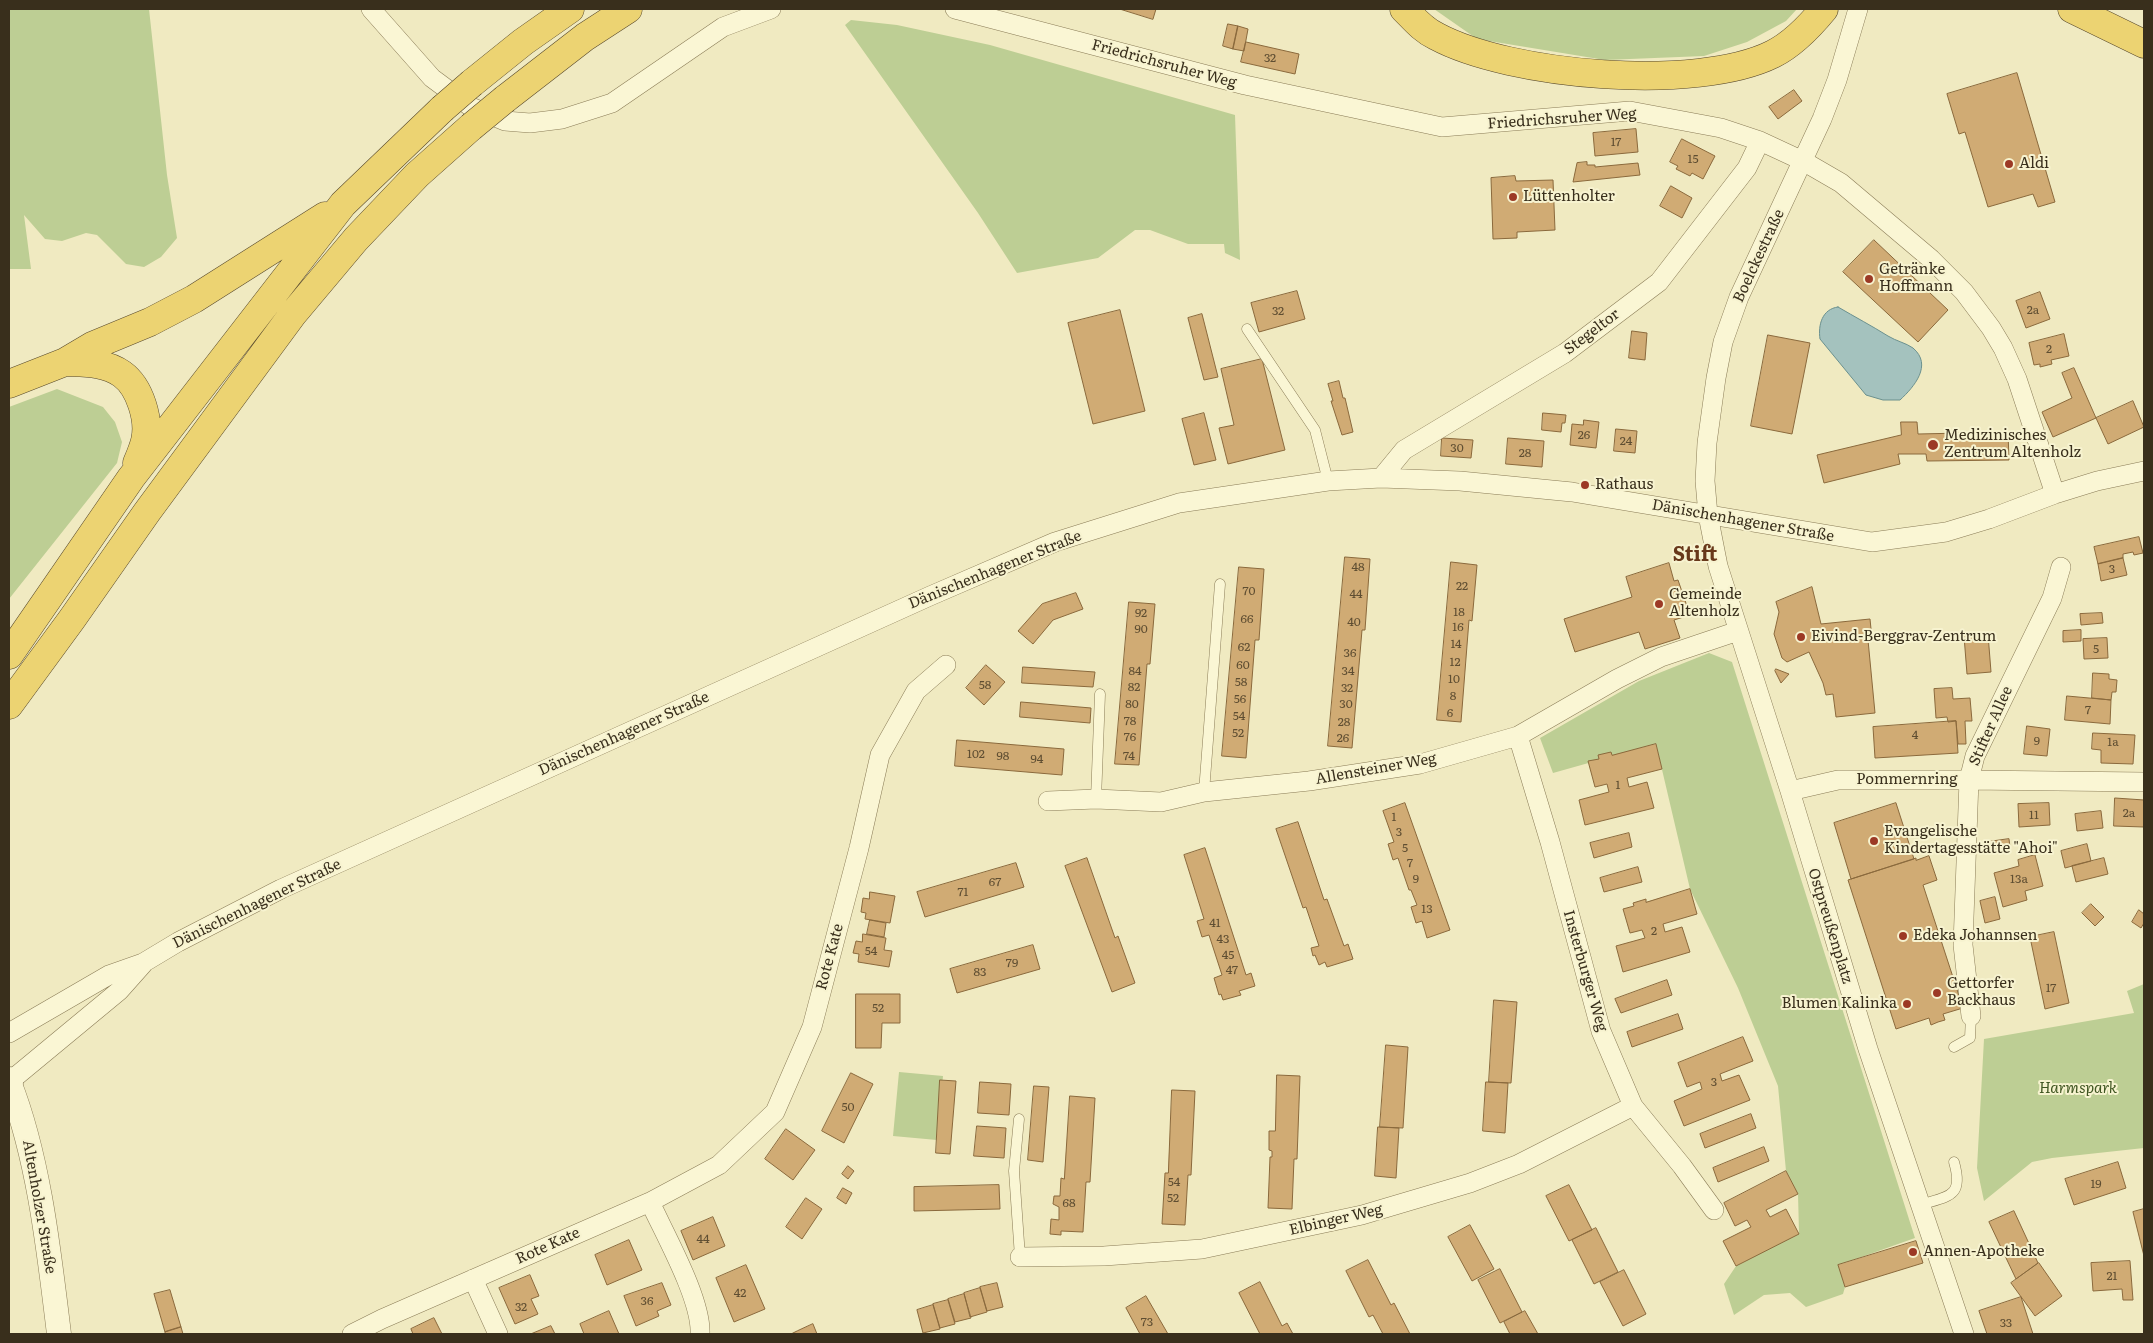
<!DOCTYPE html>
<html>
<head>
<meta charset="utf-8">
<style>
	body { margin:0 }
	#map { position:relative; width:2153px; height:1343px; overflow:hidden; background:#f0eac1; font-family:Literata,serif }
	canvas { display:block }
	.frame { position:absolute; inset:0; border:10px solid #392f1c; pointer-events:none }
</style>
</head>
<body>
<div id="map">
<canvas width="2153" height="1343"></canvas>
<div class="frame"></div>
</div>
<script>
const c = document.querySelector('canvas').getContext('2d');
c.lineJoin = 'round';
function paint(path, color) {
  c.fillStyle = color;
  c.fill(path, 'evenodd');
}
function trace(path, color, width, dash) {
  c.strokeStyle = color;
  c.lineWidth = width;
  c.lineCap = dash ? 'butt' : 'round';
  c.setLineDash(dash || []);
  c.stroke(path);
}
function drawText(font, color, halo, rows, align = 'center') {
  c.font = font + ' Literata,serif';
  c.lineWidth = 4;
  c.setLineDash([]);
  c.textBaseline = 'middle';
  c.strokeStyle = halo;
  c.fillStyle = color;
  for (const [text, x, y, turn = 0] of rows) {
    c.save();
    c.translate(x, y);
    c.rotate((+turn || 0) * Math.PI / 180);
    c.textAlign = isNaN(turn) ? turn : align;
    if (halo) c.strokeText(text, 0, 0);
    c.fillText(text, 0, 0);
    c.restore();
  }
}
paint(new Path2D(`
	M9,9H149L167,175L177,238L161,257L144,267L126,264L97,235L86,233L62,241L45,239L24,215L31,269H9Z
	M1434,9H1797L1786,21L1747,42L1704,56L1605,60L1477,39Z
	M851,20L897,25L990,45L1235,115L1240,260L1225,253L1224,244H1188L1150,230H1135L1098,258L1017,273L978,213L845,25Z
	M57,389L103,407L115,422L122,442L117,463L9,599V407Z
	M1709,653L1732,662L1915,1238L1839,1265L1845,1287L1843,1294L1806,1307L1790,1293L1764,1295L1734,1315L1724,1284L1736,1266L1799,1233L1798,1194L1786,1171L1778,1086L1738,988L1690,889L1656,744L1553,773L1540,738L1639,681Z
	M2144,984V1148L2052,1158L2032,1162L1984,1201L1977,1168L1984,1039L2134,1013L2127,991Z
	M899,1072L943,1076L937,1140L893,1136Z`), '#bdce94');
const water = new Path2D(`
	M1838,307C1855,317 1872,326 1888,336C1896,341 1906,343 1913,348C1933,365 1914,387 1900,400H1883L1866,395L1820,339C1818,325 1822,309 1838,307Z`);
paint(water, '#a4c2be');
trace(water, '#6a908e', 1);
const building = new Path2D(`
	M1120,9H1156L1153,19Z
	M1228,24L1238,26L1233,49L1223,46Z
	M1238,26L1248,29L1244,51L1233,49Z
	M1246,42L1299,54L1295,74L1241,62Z
	M2017,73L2055,202L2038,207L2033,194L1988,207L1965,132L1959,134L1947,94Z
	M1794,90L1802,101L1778,119L1769,107Z
	M1636,129L1638,152L1595,156L1593,133Z
	M1682,139L1715,156L1703,179L1692,173L1690,176L1676,169L1678,166L1670,162Z
	M1587,162V165H1595V167L1638,163L1640,175L1573,182L1577,163Z
	M1515,176L1516,181L1553,180L1555,230L1517,232V238L1493,239L1491,178Z
	M1671,186L1692,198L1682,218L1660,206Z
	M1874,240L1948,310L1918,342L1843,272Z
	M1297,291L1305,319L1259,332L1251,303Z
	M2040,292L2050,319L2026,328L2016,301Z
	M1120,310L1145,411L1093,424L1068,323Z
	M1202,314L1218,377L1204,380L1188,318Z
	M1632,331L1647,333L1645,360L1629,358Z
	M2064,334L2069,356L2051,360L2052,364L2040,367V364L2034,365L2029,343Z
	M1768,335L1810,343L1792,434L1751,426Z
	M1262,359L1285,450L1228,464L1219,428L1234,425L1221,369Z
	M2074,368L2096,418L2053,437L2042,412L2072,398L2062,373Z
	M1339,381L1343,398H1345L1353,432L1342,435L1331,401H1333L1328,384Z
	M2133,401L2144,427L2108,444L2096,418Z
	M1204,413L1216,460L1194,465L1182,419Z
	M1543,413L1566,415L1565,423H1562L1561,432L1542,430Z
	M1584,420L1599,422L1596,448L1570,445L1572,424L1583,425Z
	M1901,422H1917L1918,434L2008,432L2009,460L1927,461L1926,454H1898L1900,464L1824,483L1817,455L1901,435Z
	M1616,429L1637,431L1635,453L1614,451Z
	M1442,438L1473,440L1471,458L1441,456Z
	M1508,438L1544,441L1542,467L1506,464Z
	M2139,537L2143,553L2134,555L2133,552L2123,554V558L2098,564L2094,547Z
	M1345,557L1370,559L1365,630H1362L1352,748L1328,746Z
	M2123,558L2127,575L2101,581L2098,564Z
	M1451,562L1477,565L1472,621L1469,620L1461,722L1437,720Z
	M1669,563L1674,581L1678,580L1690,615L1674,620L1680,638L1645,649L1639,632L1575,652L1564,619L1632,597L1626,577Z
	M1239,567L1264,569L1259,640H1255L1246,758L1222,756Z
	M1812,587L1821,624L1870,619L1872,639L1868,640L1875,713L1836,717L1833,694L1826,695L1823,683L1809,652L1787,662L1782,658L1774,634L1779,612L1776,602Z
	M1076,593L1083,609L1053,620L1033,644L1018,631L1042,604Z
	M1129,602L1155,604L1150,664H1147L1139,765L1115,764Z
	M2102,613L2103,623L2081,625L2080,614Z
	M2081,630V641L2063,642V631Z
	M1988,634L1991,672L1967,674L1964,636Z
	M2107,638L2108,658L2084,659L2083,639Z
	M986,665L1005,682L984,705L966,688Z
	M1023,667L1095,672L1093,687L1022,683Z
	M1776,669L1789,674L1781,683L1775,671Z
	M2093,673L2109,674V679L2117,680L2116,692H2112L2111,700L2092,698Z
	M1952,688L1953,699L1970,698L1972,721H1965L1966,744H1958L1956,721L1948,722L1947,717L1936,718L1934,689Z
	M2067,696L2111,700L2110,724L2065,720Z
	M1021,702L1091,708L1090,723L1020,717Z
	M1956,721L1958,753L1875,758L1873,727Z
	M2027,726L2050,729L2047,756L2024,754Z
	M2093,733L2135,735L2133,764L2101,763V750L2092,749Z
	M957,740L1064,749L1062,775L955,766Z
	M1656,744L1662,769L1627,778L1629,787L1647,782L1654,808L1585,825L1579,800L1609,792L1607,784L1595,787L1588,761L1599,759L1598,755L1611,752L1612,755Z
	M2115,798L2144,800V827L2114,826Z
	M1405,803L1450,930L1427,938L1422,921L1416,923L1411,907L1417,905L1411,890H1409L1398,858L1393,860L1388,844L1394,842L1383,811Z
	M1896,803L1914,859L1851,879L1834,823Z
	M2049,803L2050,825L2019,827L2018,804Z
	M2101,811L2103,828L2077,831L2075,814Z
	M1298,822L1324,900L1327,899L1344,946L1348,944L1353,959L1327,967L1325,962L1319,965L1315,955L1313,956L1311,948L1319,946L1306,907L1303,908L1276,829Z
	M1629,833L1632,847L1594,858L1590,843Z
	M2009,839L2010,847L1990,851L1988,842Z
	M2087,844L2091,861L2065,868L2061,851Z
	M1205,848L1246,975L1251,973L1255,986L1239,991L1241,995L1223,1000L1221,994L1219,995L1214,978L1222,975L1209,935L1202,937L1197,921L1204,919L1184,855Z
	M2035,855L2043,886L2025,891L2027,900L2003,907L1994,873L2019,866L2018,860Z
	M1929,856L1937,880L1923,885L1963,1008L1943,1014L1945,1020L1938,1022L1931,1025L1929,1018L1896,1029L1848,880L1916,858V860Z
	M1087,858L1115,938L1118,936L1135,983L1112,992L1065,866Z
	M2104,858L2108,874L2076,882L2072,866Z
	M1016,863L1024,887L925,917L917,892Z
	M1638,867L1642,882L1604,892L1600,878Z
	M1690,889L1697,914L1663,924L1665,932L1682,927L1690,952L1623,972L1616,946L1645,938L1642,930L1630,933L1623,909L1634,906L1633,903L1646,899V902Z
	M870,892L895,896L890,923L865,919L866,913L861,912L863,898L869,899Z
	M1995,897L2000,919L1985,923L1980,901Z
	M2091,904L2104,917L2095,926L2082,913Z
	M2139,910L2144,914V923L2141,928L2132,922Z
	M870,920L886,923L884,937L867,934Z
	M2054,932L2069,1003L2045,1009L2030,937Z
	M863,934L886,938L884,950L892,951L889,967L858,962L859,954L853,953L856,941L862,942Z
	M1033,945L1040,969L957,993L950,969Z
	M1667,980L1672,995L1621,1013L1615,999Z
	M856,994H900V1023H882L881,1048H856Z
	M1494,1000L1517,1002L1511,1083L1489,1082Z
	M1678,1014L1683,1029L1632,1047L1627,1032Z
	M1743,1037L1753,1061L1720,1074L1722,1081L1739,1075L1750,1100L1684,1126L1674,1101L1702,1089L1700,1082L1687,1087L1678,1063Z
	M1386,1045L1408,1047L1403,1128L1380,1127Z
	M851,1073L873,1084L844,1143L822,1131Z
	M1277,1075L1300,1076L1297,1159H1294L1292,1209L1268,1208L1270,1157H1272V1151L1269,1150V1131H1275Z
	M940,1080L956,1081L950,1154L936,1153Z
	M980,1082L1011,1084L1009,1115L978,1113Z
	M1486,1082L1508,1083L1505,1133L1483,1131Z
	M1034,1086L1049,1087L1043,1162L1028,1160Z
	M1172,1090L1195,1091L1191,1175H1188L1185,1225L1162,1224L1165,1173H1168Z
	M1070,1096L1095,1098L1090,1182H1086L1083,1232L1061,1231V1235L1050,1234L1051,1219L1059,1220V1207L1053,1204L1054,1196H1060L1061,1178L1064,1179Z
	M1751,1114L1756,1128L1705,1148L1700,1134Z
	M977,1126L1006,1128L1004,1158L974,1156Z
	M1378,1127L1399,1128L1396,1178L1375,1176Z
	M786,1129L815,1150L793,1180L765,1159Z
	M1764,1147L1769,1161L1718,1182L1713,1168Z
	M2118,1162L2126,1188L2074,1205L2065,1179Z
	M848,1166L854,1171L848,1179L842,1174Z
	M1786,1171L1798,1194L1766,1210L1770,1217L1786,1209L1799,1234L1736,1266L1723,1241L1751,1227L1747,1220L1735,1226L1724,1203Z
	M999,1185L1000,1209L914,1211V1187Z
	M1569,1185L1592,1230L1569,1241L1546,1196Z
	M843,1188L852,1193L846,1204L837,1198Z
	M806,1198L822,1209L802,1239L786,1227Z
	M2144,1209V1256L2133,1212Z
	M2014,1211L2038,1263L2016,1279L1989,1222Z
	M713,1217L725,1246L693,1260L681,1231Z
	M1470,1225L1494,1269L1472,1281L1448,1237Z
	M1596,1228L1618,1272L1594,1284L1572,1240Z
	M629,1240L642,1270L607,1285L595,1255Z
	M1916,1241L1923,1263L1845,1287L1838,1265Z
	M1368,1260L1391,1305L1394,1303L1410,1334H1383L1373,1315L1369,1317L1346,1271Z
	M2130,1261L2133,1300H2123L2122,1289L2093,1291L2091,1263Z
	M2039,1263L2062,1296L2035,1316L2011,1283Z
	M746,1265L765,1309L734,1322L716,1278Z
	M1500,1269L1522,1312L1500,1323L1478,1280Z
	M1624,1270L1646,1314L1623,1326L1600,1282Z
	M530,1275L539,1296L531,1299L538,1314L515,1324L499,1288Z
	M1260,1282L1282,1326L1287,1323L1293,1334H1260L1239,1293Z
	M662,1283L671,1305L657,1311L659,1316L636,1326L624,1296Z
	M997,1283L1003,1307L987,1311L980,1287Z
	M980,1288L987,1312L970,1317L964,1293Z
	M170,1290L181,1327L165,1332L154,1294Z
	M964,1294L971,1318L955,1322L948,1299Z
	M1146,1296L1168,1334H1140L1126,1308Z
	M2021,1297L2033,1334H1987L1979,1311Z
	M948,1300L955,1324L940,1328L933,1304Z
	M933,1305L940,1329L923,1333L917,1310Z
	M609,1311L619,1334H584L580,1324Z
	M1525,1311L1538,1334H1510L1504,1322Z
	M434,1318L442,1334H413L411,1329Z
	M813,1324L817,1334H791L797,1331Z
	M551,1326L555,1334H531Z
	M181,1327L183,1334H165V1332Z`);
paint(building, '#d0ab74');
trace(building, '#8a693c', 1);
const service = new Path2D(`
	M1247,329L1315,430L1328,481
	M1204,792L1220,584
	M1096,799L1100,694
	M1954,1047L1970,1038L1971,1016
	M1019,1119L1014,1171L1020,1257
	M1920,1205C1949,1196 1964,1197 1954,1162`);
const minor = new Path2D(`
	M371,9L432,78L471,107L505,121L530,123L562,119L612,103L723,27L771,9
	M955,9L1245,85L1442,127L1630,111L1721,128L1760,141L1803,161L1841,183L1931,259L1964,292L1991,328L2003,348L2017,379L2055,494
	M1858,9L1837,80L1822,119L1739,297L1723,342L1716,378L1707,443L1705,481L1708,515L1718,566L1790,791L1868,1049L1964,1334
	M1381,478L1404,450L1565,353L1659,282L1747,168L1760,141
	M1518,736L1550,842L1601,1031L1633,1106L1682,1166L1714,1210
	M1790,791L1838,780H1969L2144,782
	M1048,801L1096,799L1161,802L1204,792L1309,781L1420,764L1518,736L1617,679L1661,657L1738,631
	M1971,1016L1963,945L1969,780L1975,756L2052,598L2061,567
	M9,1033L109,975L143,963L178,942L281,889L930,596L1055,542L1179,503L1328,481L1381,478L1460,481L1572,492L1872,542L1946,532L1989,519L2055,494L2097,481L2144,471
	M9,1082L119,991L143,964
	M650,1202C665,1235 702,1300 700,1334
	M1020,1257L1104,1256L1202,1249L1362,1215L1470,1183L1519,1164L1633,1106
	M473,1279L498,1334
	M352,1334L382,1319L650,1202L719,1165L775,1112L812,1027L859,848L880,755L916,691L946,665`);
const tertiary = new Path2D(`
	M9,1082C39,1158 49,1252 59,1334`);
const secondary = new Path2D(`
	M9,1081V1082`);
const trunk = new Path2D(`
	M1404,9C1414,19 1423,30 1436,36C1510,76 1697,92 1773,54C1793,44 1810,26 1824,9
	M2072,9L2144,44
	M472,83L523,42L570,9
	M505,99L585,37L628,9
	M65,362C85,363 105,362 122,374C140,387 150,420 145,441C143,449 140,456 137,463
	M9,384L65,362L92,346L150,322L194,299L325,216
	M9,655L131,478L343,204L442,109
	M9,705L72,619L147,512L293,314L356,239L417,175L471,127`);
trace(service, '#8a7c57', 11);
trace(minor, '#8a7c57', 20);
trace(tertiary, '#8a7c57', 25);
trace(secondary, '#6c5c3b', 29);
trace(trunk, '#57482c', 29);
trace(service, '#faf6d4', 10);
trace(minor, '#faf6d4', 19);
trace(tertiary, '#faf6d4', 24);
trace(secondary, '#faf6d4', 28);
trace(trunk, '#ecd372', 28);
const trunkBridge = new Path2D(`
	M442,109L472,83
	M471,127L505,99`);
trace(trunkBridge, '#57482c', 29, []);
trace(trunkBridge, '#ecd372', 28);
for (const [x, y, r, color] of [
	[2009,164,5,"#9c3925"],
	[1513,197,5,"#9c3925"],
	[1869,279,5,"#9c3925"],
	[1933,445,6,"#9c3925"],
	[1585,485,5,"#9c3925"],
	[1659,604,5,"#9c3925"],
	[1801,637,5,"#9c3925"],
	[1874,841,5,"#9c3925"],
	[1903,936,5,"#9c3925"],
	[1937,993,5,"#9c3925"],
	[1907,1004,5,"#9c3925"],
	[1913,1252,5,"#9c3925"]
]) {
  const dot = new Path2D();
  dot.arc(x, y, r, 0, 2 * Math.PI);
  c.fillStyle = color;
  c.fill(dot);
  trace(dot, '#f7f3d0', 2);
}
drawText('12px', '#5f4e32', null, [
	["32",1270,58],
	["17",1616,142],
	["15",1693,159],
	["2a",2033,310],
	["32",1278,311],
	["2",2049,349],
	["26",1584,435],
	["24",1626,441],
	["30",1457,448],
	["28",1525,453],
	["48",1358,567],
	["3",2112,569],
	["22",1462,586],
	["70",1249,591],
	["44",1356,594],
	["18",1459,612],
	["92",1141,613],
	["66",1247,619],
	["40",1354,622],
	["16",1458,627],
	["90",1141,629],
	["14",1456,644],
	["62",1244,647],
	["5",2096,649],
	["36",1350,653],
	["12",1455,662],
	["60",1243,665],
	["84",1135,671],
	["34",1348,671],
	["10",1454,679],
	["58",1241,682],
	["58",985,685],
	["82",1134,687],
	["32",1347,688],
	["8",1453,696],
	["56",1240,699],
	["80",1132,704],
	["30",1346,704],
	["7",2088,710],
	["6",1450,713],
	["54",1239,716],
	["78",1130,721],
	["28",1344,722],
	["52",1238,733],
	["4",1915,735],
	["76",1130,737],
	["26",1343,738],
	["9",2037,741],
	["1a",2113,742],
	["102",976,754],
	["98",1003,756],
	["74",1129,756],
	["94",1037,759],
	["1",1618,785],
	["2a",2129,813],
	["11",2034,815],
	["1",1394,817],
	["3",1399,832],
	["5",1405,848],
	["7",1410,863],
	["9",1416,879],
	["13a",2019,879],
	["67",995,882],
	["71",963,892],
	["13",1427,909],
	["41",1215,923],
	["2",1654,931],
	["43",1223,939],
	["54",871,951],
	["45",1228,955],
	["79",1012,963],
	["47",1232,970],
	["83",980,972],
	["17",2051,988],
	["52",878,1008],
	["3",1714,1082],
	["50",848,1107],
	["54",1174,1182],
	["19",2096,1184],
	["52",1173,1198],
	["68",1069,1203],
	["44",703,1239],
	["21",2112,1276],
	["42",740,1293],
	["36",647,1301],
	["32",521,1307],
	["73",1147,1322],
	["33",2006,1323]
]);
drawText('15px', '#392f1c', '#f7f3d0', [
	["Friedrichsruher Weg",1164,64,15],
	["Friedrichsruher Weg",1562,119,-4],
	["Boelckestraße",1759,256,-65],
	["Stegeltor",1592,332,-37],
	["Dänischenhagener Straße",1743,521,10],
	["Dänischenhagener Straße",995,570,-22],
	["Stifter Allee",1991,726,-66],
	["Dänischenhagener Straße",624,734,-24],
	["Allensteiner Weg",1376,769,-10],
	["Pommernring",1907,780],
	["Dänischenhagener Straße",257,904,-26],
	["Ostpreußenplatz",1830,926,73],
	["Rote Kate",830,957,-75],
	["Insterburger Weg",1585,971,74],
	["Altenholzer Straße",39,1207,80],
	["Elbinger Weg",1336,1220,-13],
	["Rote Kate",548,1246,-24]
]);
drawText('15px', '#392f1c', '#f7f3d0', [
	["Aldi",2019,164],
	["Lüttenholter",1523,197],
	["Getränke",1879,270],
	["Hoffmann",1879,287],
	["Medizinisches",1944,436],
	["Zentrum Altenholz",1944,453],
	["Rathaus",1595,485],
	["Gemeinde",1669,595],
	["Altenholz",1669,612],
	["Eivind-Berggrav-Zentrum",1811,637],
	["Evangelische",1884,832],
	["Kindertagesstätte \"Ahoi\"",1884,849],
	["Edeka Johannsen",1913,936],
	["Gettorfer",1947,984],
	["Backhaus",1947,1001],
	["Blumen Kalinka",1897,1004,"right"],
	["Annen-Apotheke",1923,1252]
], 'left');
drawText('italic 15px', '#405622', '#f7f3d0', [
	["Harmspark",2078,1089]
]);
drawText('bold 20px', '#68381a', '#f7f3d0', [
	["Stift",1695,555]
]);
</script>
</body>
</html>
